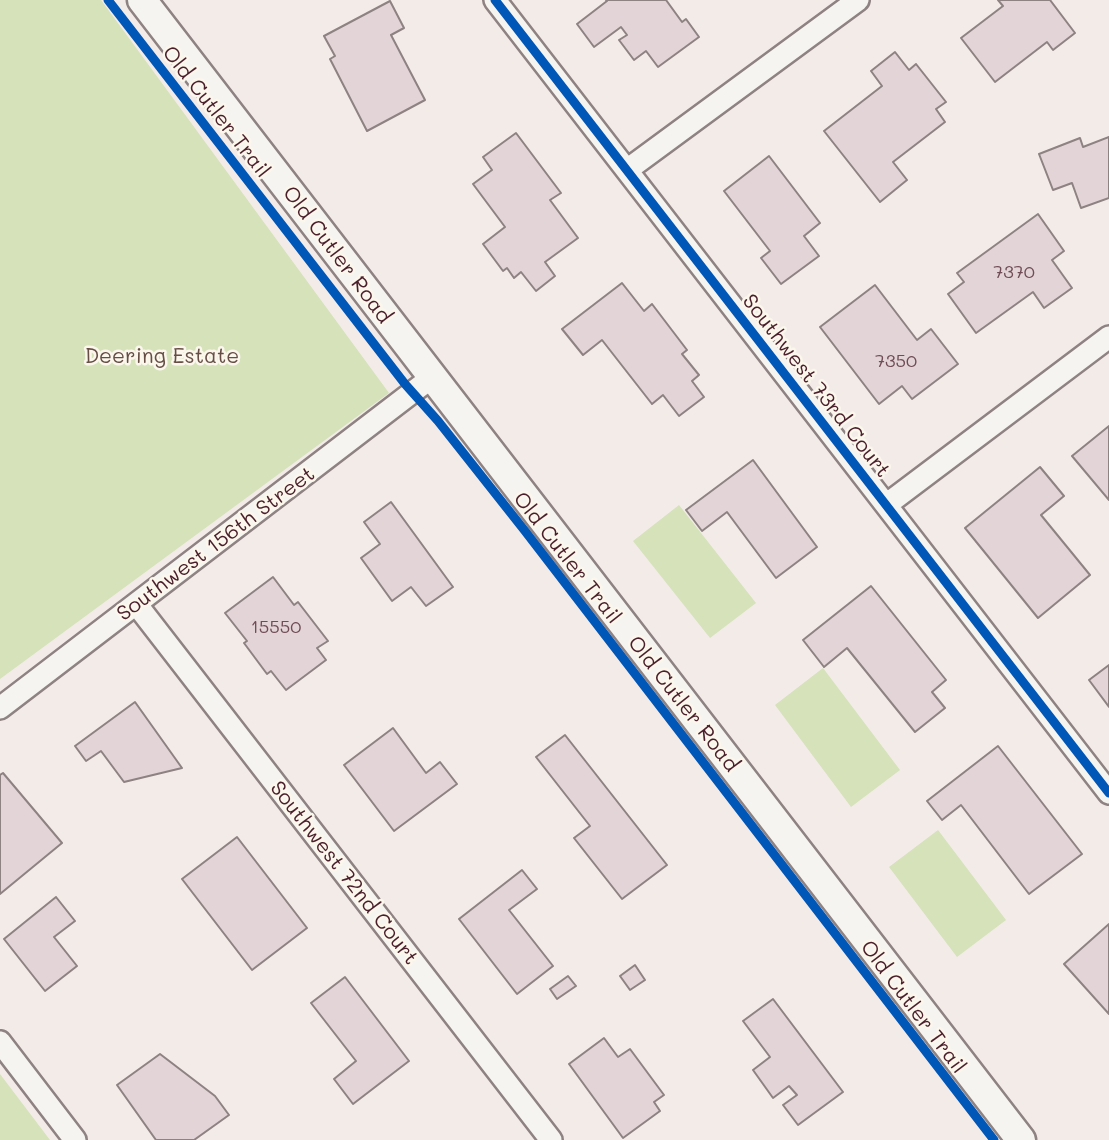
<!DOCTYPE html>
<html>
<head>
<meta charset="utf-8">
<style>
	body { margin:0 }
	canvas { display:block; background:#f3ebe8 }
</style>
</head>
<body>
<canvas width="1109" height="1140"></canvas>
<script>
const c = document.querySelector('canvas').getContext('2d');
c.lineJoin = 'round';
function paint(path, color) {
  c.fillStyle = color;
  c.fill(path, 'evenodd');
}
function trace(path, color, width, dash) {
  c.strokeStyle = color;
  c.lineWidth = width;
  c.lineCap = dash ? 'butt' : 'round';
  c.setLineDash(dash || []);
  c.stroke(path);
}
function drawText(font, color, halo, rows, align = 'center') {
  c.font = font + ' Mali,sans-serif';
  c.lineWidth = 5;
  c.setLineDash([]);
  c.textBaseline = 'middle';
  c.strokeStyle = halo;
  c.fillStyle = color;
  for (const [text, x, y, turn = 0] of rows) {
    c.save();
    c.translate(x, y);
    c.rotate((+turn || 0) * Math.PI / 180);
    c.textAlign = isNaN(turn) ? turn : align;
    if (halo) c.strokeText(text, 0, 0);
    c.fillText(text, 0, 0);
    c.restore();
  }
}
paint(new Path2D(`
	M0,0H101L389,393L0,679Z
	M679,505L756,603L710,638L633,541Z
	M823,668L900,770L851,807L775,705Z
	M938,830L1006,920L957,957L889,867Z
	M0,1074L50,1140H0Z`), '#d5e2ba');
const building = new Path2D(`
	M606,0H666L682,22L686,19L699,37L658,67L646,51L634,60L619,40L627,35L621,27L594,47L577,24L607,1Z
	M998,0H1050L1075,33L1053,50L1047,42L995,82L961,38L1003,6Z
	M390,1L404,28L391,35L425,100L367,131L330,59L335,56L324,36Z
	M895,52L909,70L916,64L946,102L936,109L945,122L893,162L907,180L880,202L824,131L882,86L871,71Z
	M516,133L561,193L550,200L578,238L545,262L555,276L536,291L521,272L514,278L507,268L503,271L483,244L505,227L473,184L492,170L483,157Z
	M1109,137V198L1081,208L1072,183L1053,190L1039,154L1080,138L1083,147Z
	M769,156L820,223L804,236L819,256L781,284L761,258L770,251L724,191Z
	M1038,214L1064,251L1052,260L1072,288L1044,308L1033,292L976,333L948,294L964,282L957,273Z
	M622,283L644,311L652,304L687,350L682,354L699,375L692,381L704,397L679,416L663,395L652,404L602,340L583,355L562,329Z
	M875,285L917,340L931,329L958,364L912,399L902,386L879,404L820,327Z
	M1109,426V500L1072,456Z
	M753,460L817,547L776,578L727,512L702,531L686,510Z
	M1040,467L1064,496L1041,515L1090,575L1038,618L965,528Z
	M391,502L453,587L426,606L411,587L392,601L361,558L380,544L364,522Z
	M273,577L294,605L298,602L328,641L317,648L326,660L286,690L271,671L267,674L244,643L247,641L225,613Z
	M871,586L946,680L932,692L945,708L915,732L847,648L824,667L803,640Z
	M1109,665V707L1089,680Z
	M135,702L182,768L124,782L101,751L86,761L75,746Z
	M393,728L426,773L440,762L457,784L394,831L344,765Z
	M565,735L667,865L622,899L574,838L590,826L536,757Z
	M998,746L1082,854L1029,894L961,805L942,820L927,801Z
	M3,773L62,843L0,894V775Z
	M237,837L307,928L252,970L182,879Z
	M522,870L537,889L509,910L553,966L517,994L459,919Z
	M56,897L75,921L54,937L77,966L45,991L4,939Z
	M1109,924V1014L1064,964Z
	M635,965L645,980L630,990L620,976Z
	M568,976L576,986L557,999L550,989Z
	M345,977L409,1061L353,1104L334,1079L356,1061L311,1003Z
	M773,999L843,1092L798,1125L783,1105L797,1095L789,1086L773,1098L753,1070L770,1057L743,1021Z
	M604,1038L618,1057L630,1049L664,1095L654,1102L660,1111L623,1138L569,1064Z
	M160,1054L215,1096L229,1115L194,1140H156L117,1085Z`);
paint(building, '#e2d4d7');
trace(building, '#8e8283', 2);
const minor = new Path2D(`
	M495,0L1109,793
	M627,170L858,0
	M886,505L1109,337
	M137,605L551,1140
	M0,708L431,378
	M0,1042L75,1140`);
const secondary = new Path2D(`
	M142,0L1021,1140`);
trace(minor, '#8e8283', 26);
trace(secondary, '#8e8283', 33);
trace(minor, '#f6f4f0', 21);
trace(secondary, '#f6f4f0', 28);
trace(new Path2D(`
	M108,0L405,384L438,421L525,531L994,1140
	M495,0L1109,793`), '#0057b8', 9);
drawText('18px', '#704c56', null, [
	["7370",1014,272],
	["7350",896,361],
	["15550",276,627]
]);
drawText('21px', '#4a1f2b', '#fbf7ec', [
	["Old Cutler Trail",216,112,52],
	["Old Cutler Road",337,255,53],
	["Southwest 73rd Court",816,386,52],
	["Southwest 156th Street",216,544,-37],
	["Old Cutler Trail",567,558,52],
	["Old Cutler Road",683,704,52],
	["Southwest 72nd Court",344,873,52],
	["Old Cutler Trail",913,1007,53]
]);
drawText('21px', '#664e45', '#fbf7ec', [
	["Deering Estate",162,357]
]);
</script>
</body>
</html>
